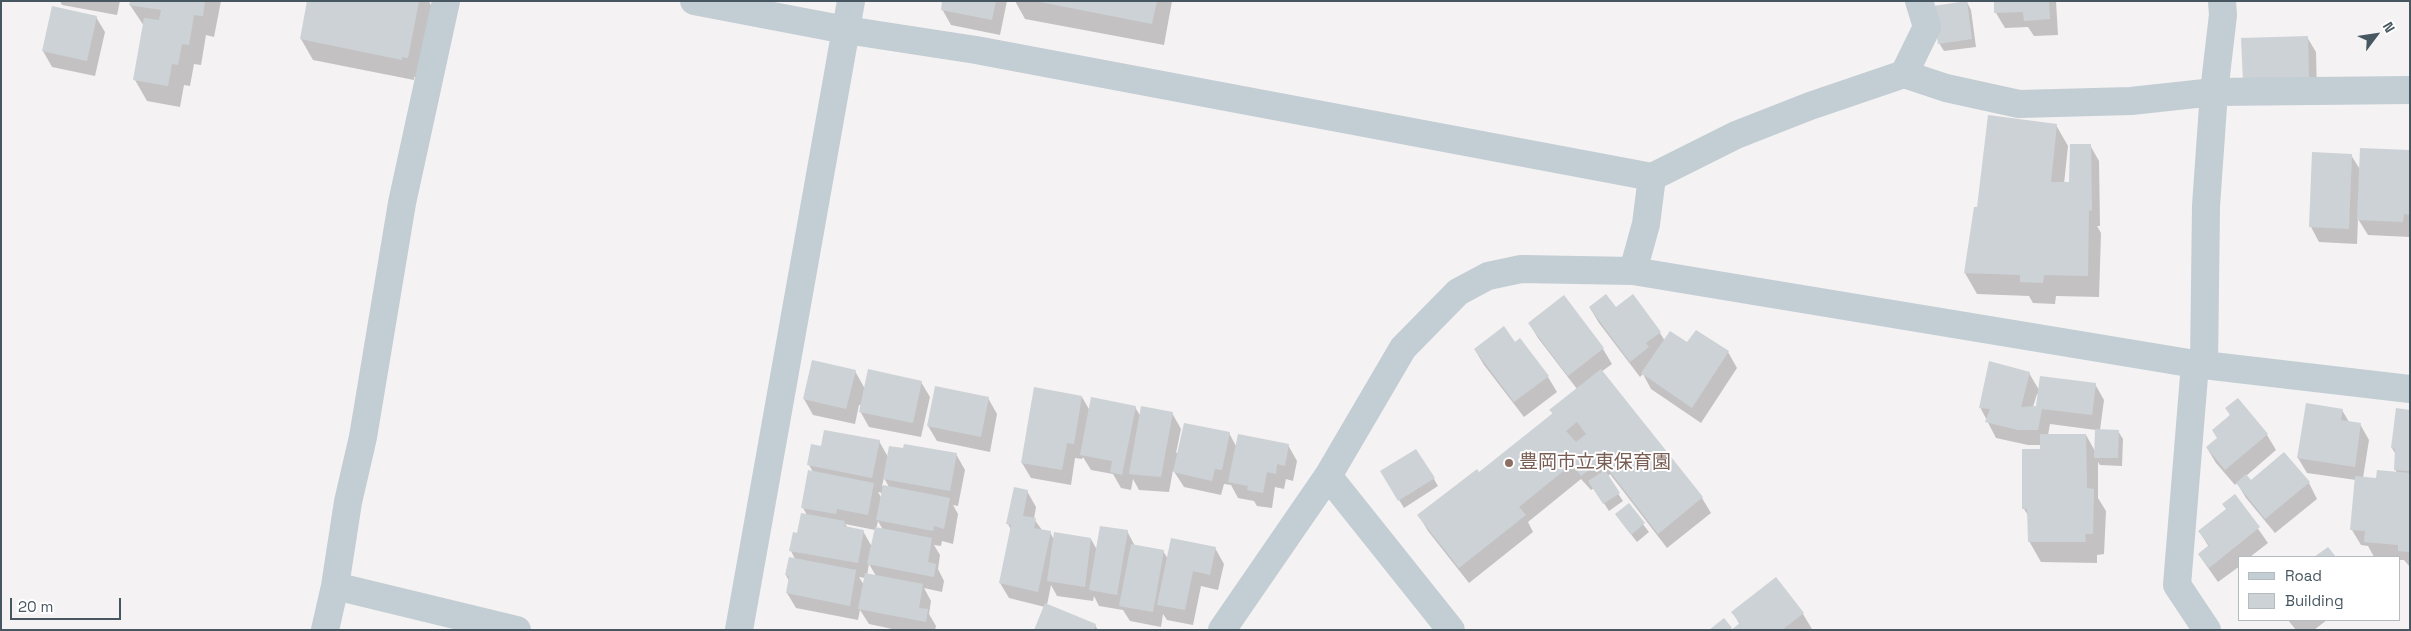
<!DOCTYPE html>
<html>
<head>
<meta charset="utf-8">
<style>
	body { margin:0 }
	#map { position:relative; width:2411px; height:631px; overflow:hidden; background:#f4f2f2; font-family:"Space Grotesk",sans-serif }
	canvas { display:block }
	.frame { position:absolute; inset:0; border:2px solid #475761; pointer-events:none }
	.legend { position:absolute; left:2238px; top:556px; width:162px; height:65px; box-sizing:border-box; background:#fff; border:1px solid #b5bcc0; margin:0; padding:6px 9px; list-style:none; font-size:15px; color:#475761 }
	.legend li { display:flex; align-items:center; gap:10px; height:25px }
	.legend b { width:25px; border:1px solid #b5bcc0 }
	.north { position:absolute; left:2351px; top:10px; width:50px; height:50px; -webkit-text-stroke:4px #fff; paint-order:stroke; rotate:59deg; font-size:14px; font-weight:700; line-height:20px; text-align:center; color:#475761 }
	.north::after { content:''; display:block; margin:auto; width:18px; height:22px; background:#475761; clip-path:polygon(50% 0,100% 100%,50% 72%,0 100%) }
	.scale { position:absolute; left:10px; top:598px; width:111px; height:22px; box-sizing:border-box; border:2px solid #475761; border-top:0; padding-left:6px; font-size:15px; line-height:18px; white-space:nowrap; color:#475761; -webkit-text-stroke:4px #fff; paint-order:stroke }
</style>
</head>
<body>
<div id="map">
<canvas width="2411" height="631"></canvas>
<div class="frame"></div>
<ul class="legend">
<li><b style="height:6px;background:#c2cdd4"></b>Road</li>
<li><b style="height:14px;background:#cdd2d6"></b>Building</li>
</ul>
<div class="north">N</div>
<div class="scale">20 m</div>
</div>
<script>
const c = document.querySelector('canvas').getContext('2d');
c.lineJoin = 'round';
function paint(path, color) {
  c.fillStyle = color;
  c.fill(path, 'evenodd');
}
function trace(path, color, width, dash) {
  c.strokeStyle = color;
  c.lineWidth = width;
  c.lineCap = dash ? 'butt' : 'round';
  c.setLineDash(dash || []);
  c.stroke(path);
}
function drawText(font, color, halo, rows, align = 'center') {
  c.font = font + ' "Space Grotesk","Noto Sans JP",sans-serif';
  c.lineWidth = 4;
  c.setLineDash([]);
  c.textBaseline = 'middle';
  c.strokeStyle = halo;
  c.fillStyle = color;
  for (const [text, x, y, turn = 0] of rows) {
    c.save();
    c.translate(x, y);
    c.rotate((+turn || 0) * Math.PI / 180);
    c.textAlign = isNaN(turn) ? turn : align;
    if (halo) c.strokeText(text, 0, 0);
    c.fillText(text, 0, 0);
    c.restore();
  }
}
paint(new Path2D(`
	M60,1H120L117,15L62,5Z
	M131,1H221L214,37L206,35L201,65L194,64L190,86L184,85L180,107L147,101L135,80L144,26L130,5Z
	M308,1H429L433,10L420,79L414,77V80L313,60L301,39Z
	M944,1H1007L1000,35L951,25L942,9Z
	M1015,1H1172L1164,45L1025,19Z
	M1995,1H2056L2058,35L2034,36L2028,27L2005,28L1996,13Z
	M1967,2L1971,10L1976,47L1944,51L1939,43Z
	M96,17L105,32L95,76L52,67L43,51Z
	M2307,37L2316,52L2317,94L2244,81Z
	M2056,125L2068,146L2064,184H2070L2090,145L2099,161L2100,226H2097L2101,233L2099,297L2056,296L2055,304L2033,303L2029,296L1977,294L1965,273L1978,208Z
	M2410,151V237L2368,235L2358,219L2357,244L2319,242L2311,227L2351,155L2361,171Z
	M1590,308L1616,309L1660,333L1665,341L1688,344L1697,331L1728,352L1737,368L1701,423L1651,389L1643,374L1640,377L1599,323Z
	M1529,323L1603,349L1612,364L1601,372L1702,498L1711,513L1667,548L1610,474L1607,477L1623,501L1609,511L1594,488L1591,490L1581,479L1528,522L1533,532L1469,583L1428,531L1419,516L1479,473L1553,415L1551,411L1577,389L1538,338Z
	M1515,344L1548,377L1557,392L1524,417L1484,365L1475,350Z
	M855,371L865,389L921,382L930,397L921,437L869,427L860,411L862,405H859L855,424L813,415L804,399Z
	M2029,373L2039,390L2095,384L2104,400L2100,430L2118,431L2123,439L2122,466L2100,465L2098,462V498L2106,511L2104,554L2097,555V563L2041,562L2029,541V517L2024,509L2041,445H2028L1996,438L1980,407ZM2037,394H2039L2037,407H2033ZM2050,424L2096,430V453L2086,435H2048Z
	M1082,397L1090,411L1135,407L1141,417L1172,413L1181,429L1176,453L1229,433L1236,446L1288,445L1297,461L1293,481L1286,479L1284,489L1275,487L1272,508L1257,506L1254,501L1238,498L1231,485L1224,484L1221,495L1184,487L1173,470L1169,492L1139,490L1133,479L1131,490L1121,488L1113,474L1091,470L1083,457L1082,459L1075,458L1071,485L1031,478L1022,463Z
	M988,398L997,414L990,452L937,441L928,426Z
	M2238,399L2267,435L2276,450L2246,476L2250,482L2284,454L2309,483L2317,499L2275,533L2246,498L2237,483L2235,485L2216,463L2207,448L2217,439Z
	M2342,410L2349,422L2360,424L2369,440L2363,478L2377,480L2397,473L2395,469L2396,455L2392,448L2410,411V567L2404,560H2400V557H2374L2368,546L2361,545L2352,530L2356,480L2307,473L2298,458Z
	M879,441L888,457L956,454L965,470L958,506L953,505L958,514L953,544L942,541L941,546L934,545L940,555L938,569L944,581L942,592L924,588L931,601L929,614L936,626L935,630H897L869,624L860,610L858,620L796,608L787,593L789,581L786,575L795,559L791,551L807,515L803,508L813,472L809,465L822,448ZM884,478L889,487L882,486ZM878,492L882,493V499ZM878,521L883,530L876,529ZM845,524L875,530L872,547L863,531L848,528ZM869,564L876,576L867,575ZM859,577L865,578L864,585Z
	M1382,472L1434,479L1438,486L1404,508Z
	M1027,491L1036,507L1034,519L1042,530L1050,532L1054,540L1091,539L1097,550L1127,531L1135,546L1163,551L1168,559L1215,548L1224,564L1218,590L1201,586L1193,625L1167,620L1163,614L1161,627L1130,621L1123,610L1099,606L1094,596L1093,601L1057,596L1051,585L1047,605L1095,625L1098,630H1036L1045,607L1009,598L1000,583L1011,530L1008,524Z
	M2235,496L2268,543L2250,557H2240V566L2218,582L2199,555L2209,547L2199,531L2227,510Z
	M1628,505L1649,532L1637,542L1616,515Z
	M1733,613L1803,614L1812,629L1733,630L1740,625Z
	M2288,620H2327L2314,630H2296Z`), '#0003');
paint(new Path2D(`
	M130,1H205L203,16L194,15L189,45L182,44L178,65L172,64L168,86L133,80L144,18L159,20L161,10L129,5Z
	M307,1H419L408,58L402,57V60L300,39Z
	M942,1H996L992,20L941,10Z
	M1035,1H1157L1152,24Z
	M1967,1L1972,39L1938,44L1933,6Z
	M1994,1H2049L2050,19L2024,21L2023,12L1994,13Z
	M52,6L97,16L87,61L42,51Z
	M2308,36L2309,79L2243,82L2241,38Z
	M1988,115L2057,124L2051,182H2069L2070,144H2091L2092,211L2089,210L2088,276L2044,275L2043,283L2020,282V275L1964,273L1974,207H1977Z
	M2360,148L2410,150V215L2404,214L2403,222L2357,220Z
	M2312,152L2352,154L2349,229L2309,227Z
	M1606,294L1616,307L1633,294L1661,332L1646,343L1649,347L1630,362L1589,307Z
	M1564,295L1604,348L1568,376L1528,323Z
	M1504,326L1515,342L1520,338L1549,376L1514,402L1474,349Z
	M1696,330L1729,351L1692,408L1641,373L1670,331L1687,342Z
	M812,360L856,370L846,409L803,399Z
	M1989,361L2030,372L2021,407L2036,406L2040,376L2096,383L2092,415L2042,409L2038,430H2018L1985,422L1990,409L1979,408Z
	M868,369L922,381L913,423L859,412Z
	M1601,369L1703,497L1658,534L1601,460L1581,476L1572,464L1519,507L1526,515L1459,568L1417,515L1477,469L1479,472L1553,413L1549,410ZM1577,422L1586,434L1576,442L1566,431Z
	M935,386L989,397L981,437L927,426Z
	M1034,387L1082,396L1074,444L1067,443L1062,470L1021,463Z
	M1091,397L1136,406L1122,475L1110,472L1112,461L1080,455Z
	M2238,398L2268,434L2225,470L2206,447L2217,438L2212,430L2230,415L2225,408Z
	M2306,403L2343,409L2341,420L2361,423L2355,467L2297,458Z
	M1141,406L1173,412L1161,477L1129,474Z
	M2396,408L2410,410V471L2394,470L2395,449L2391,448Z
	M1184,423L1230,432L1222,470L1215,469L1212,481L1173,472Z
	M2095,429L2119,430L2118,458H2094Z
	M824,430L880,440L872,478L807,465L811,444L821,446Z
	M1238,434L1289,444L1285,466L1277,464L1276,474L1267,472L1263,493L1247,490L1248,486L1228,482Z
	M2040,434H2086L2087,488L2094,489L2093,534H2085L2086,542H2028L2027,509H2022V449H2040Z
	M904,444L957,453L950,491L883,479L889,446L903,448Z
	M1416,449L1435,478L1398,501L1380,471Z
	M2284,452L2310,482L2265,519L2236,483L2246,474L2251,480Z
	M808,470L874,483L868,515L837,509L836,514L801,508Z
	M1605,470L1620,493L1603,504L1588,481Z
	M2377,470L2410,473V552L2398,551V545L2364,542L2365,531L2350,530L2355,476L2376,478Z
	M883,485L950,498L944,529L934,526L933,531L876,520Z
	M1014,487L1028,490L1023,516L1036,518L1034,528L1051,531L1038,592L999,583L1011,525L1006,524Z
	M2235,494L2260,527L2209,568L2198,554L2209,545L2198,531L2226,509L2222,504Z
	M1629,503L1645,523L1631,535L1615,514Z
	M801,513L845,521L844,526L864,530L858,563L789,551L793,532L797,533Z
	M1100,526L1128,530L1117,595L1089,590Z
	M875,527L932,538L928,562L936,564L934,577L867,564Z
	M1054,532L1091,538L1085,587L1047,581Z
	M1171,538L1216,547L1210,575L1193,571L1185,610L1157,605Z
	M1131,544L1164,550L1153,612L1119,606Z
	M2328,547L2336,557H2314Z
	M789,557L856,570L850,606L786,593L789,576L785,575Z
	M865,573L923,584L919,608L928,609L926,622L858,609Z
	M1776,577L1804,613L1782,630H1731L1740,623L1731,612Z
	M1045,603L1096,624L1094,630H1034Z
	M1724,618L1732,628L1729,630H1709Z`), '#cdd2d6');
trace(new Path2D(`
	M694,1L846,30L976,50L1652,177L1736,135L1810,106L1904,74L1946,88L2019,104L2131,101L2214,92L2410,90
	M1904,74L1927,27L1919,1
	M1633,271L1646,224L1652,177
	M2195,364L2177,585L2207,630
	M2204,366L2206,206L2214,92L2223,15L2222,1
	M1328,476L1451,630
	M335,586L517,630
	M325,630L335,586L348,502L363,437L402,203L446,1
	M739,630L851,1
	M1222,630L1328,476L1403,348L1458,292L1488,276L1521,269L1633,271L2195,364L2410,389`), '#c2cdd4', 28);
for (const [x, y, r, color] of [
	[1509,463,5,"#8d6e63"]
]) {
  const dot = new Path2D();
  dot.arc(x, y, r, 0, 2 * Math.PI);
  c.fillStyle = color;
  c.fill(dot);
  trace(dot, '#fff', 2);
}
drawText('19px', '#785e54', '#fff', [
	["豊岡市立東保育園",1519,463]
], 'left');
</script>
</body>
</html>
